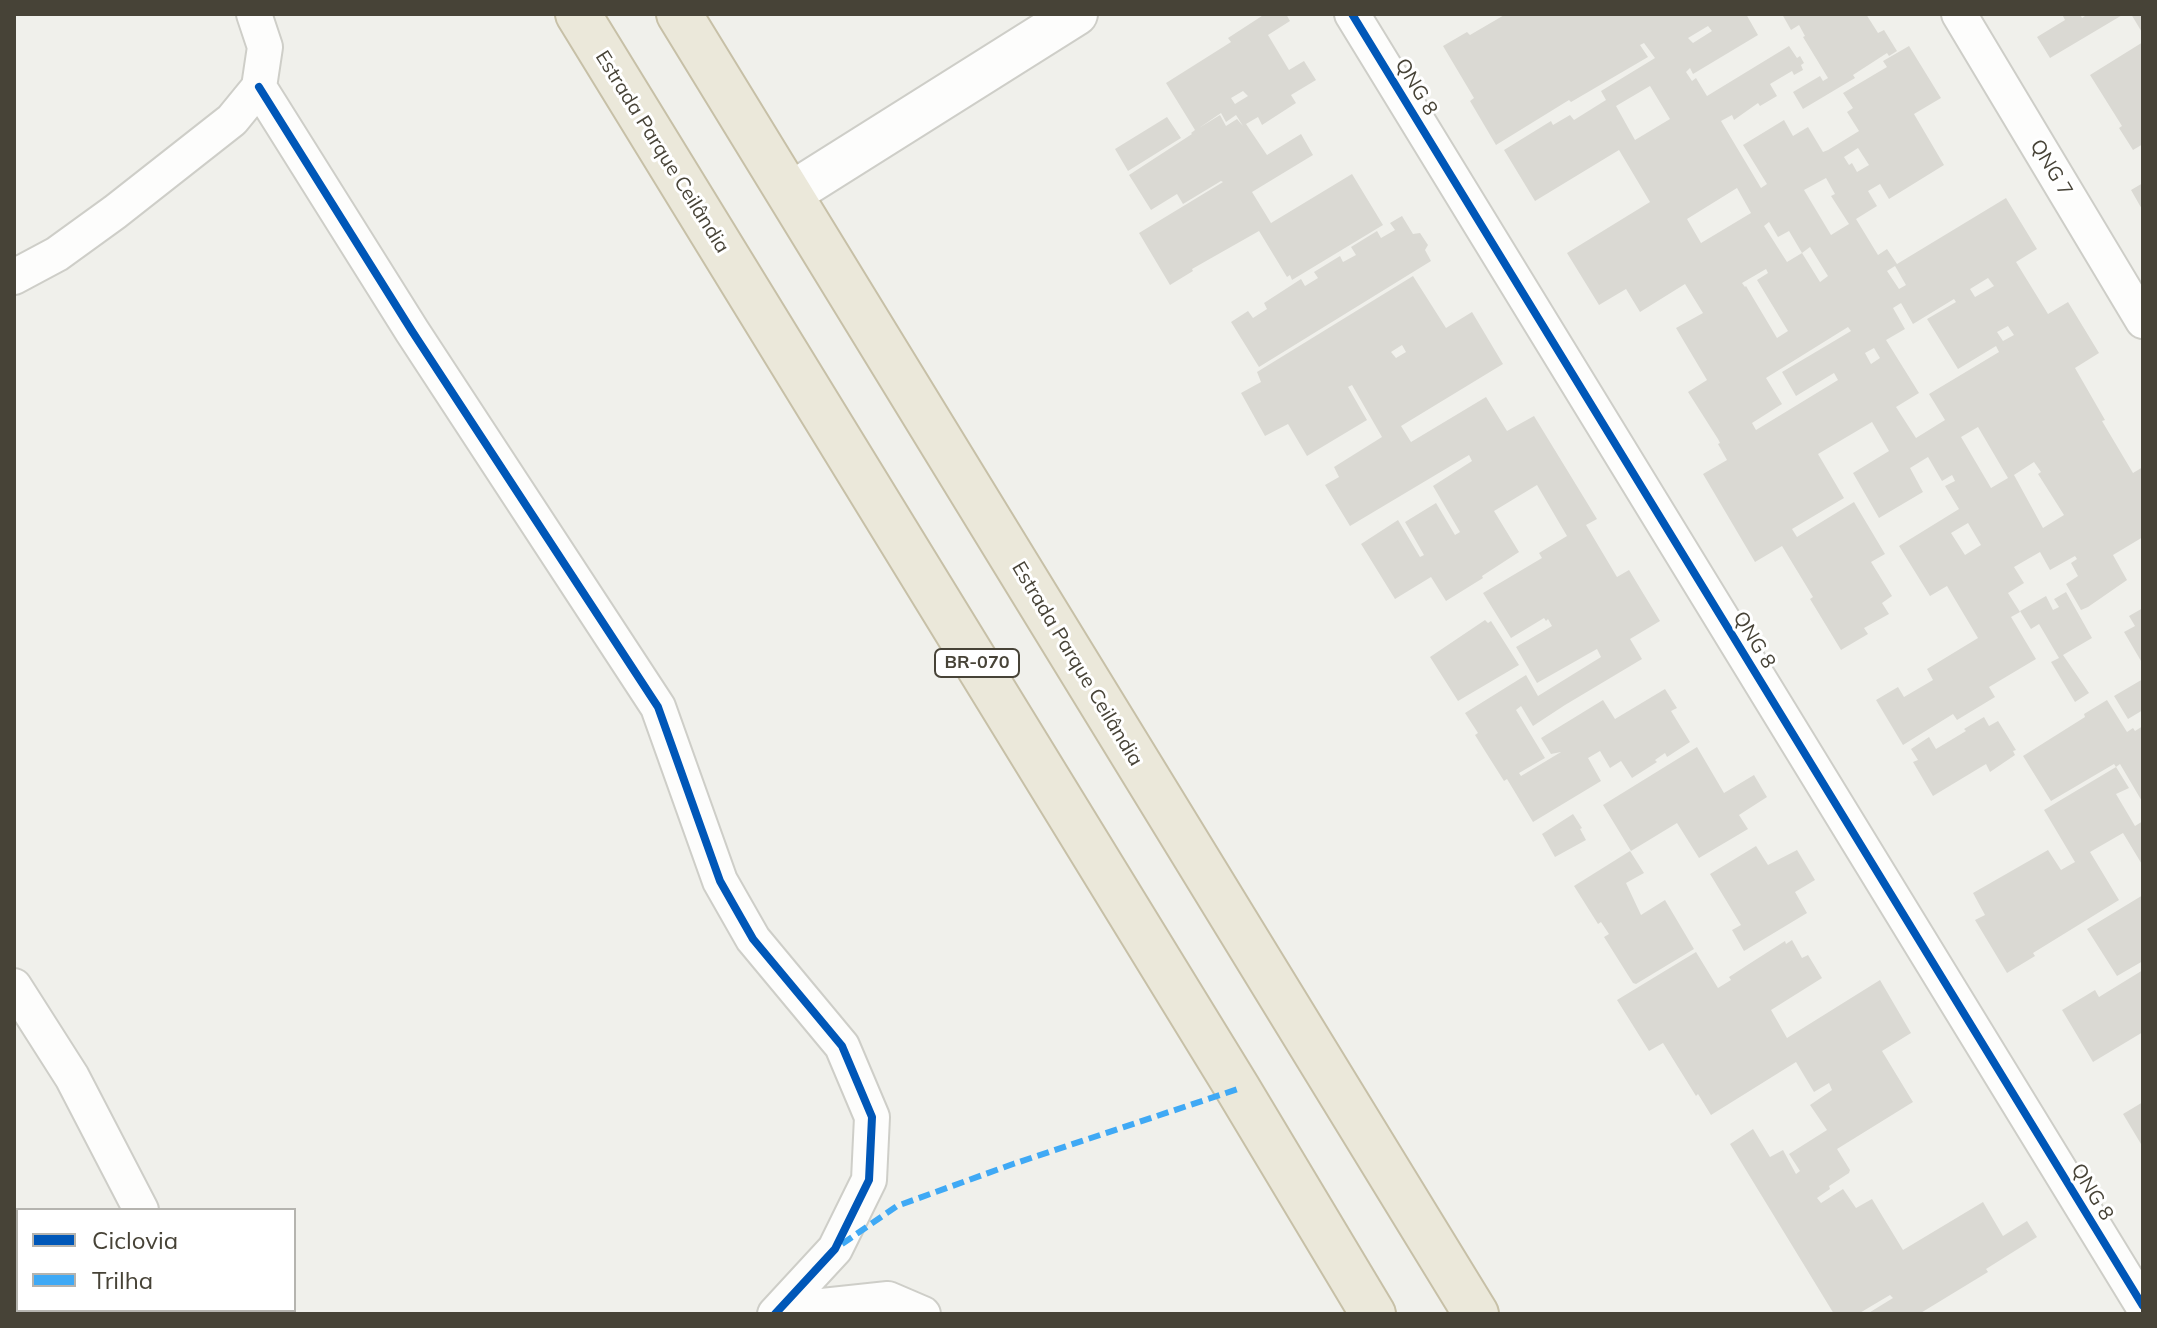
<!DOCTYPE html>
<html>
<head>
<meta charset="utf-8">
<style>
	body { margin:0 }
	#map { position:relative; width:2157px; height:1328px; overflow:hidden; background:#f0f0eb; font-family:Mulish,sans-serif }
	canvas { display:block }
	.frame { position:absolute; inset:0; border:16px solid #474337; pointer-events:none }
	.legend { position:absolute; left:16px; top:1208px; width:280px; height:104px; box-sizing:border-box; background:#fff; border:2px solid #b5b4af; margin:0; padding:10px 14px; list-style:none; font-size:24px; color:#474337 }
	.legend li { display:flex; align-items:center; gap:16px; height:40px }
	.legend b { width:40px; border:2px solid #b5b4af }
</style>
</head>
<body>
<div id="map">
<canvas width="2157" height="1328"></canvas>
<div class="frame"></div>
<ul class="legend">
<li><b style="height:10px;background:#0057b8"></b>Ciclovia</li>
<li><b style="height:10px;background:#3fa9f5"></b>Trilha</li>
</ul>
</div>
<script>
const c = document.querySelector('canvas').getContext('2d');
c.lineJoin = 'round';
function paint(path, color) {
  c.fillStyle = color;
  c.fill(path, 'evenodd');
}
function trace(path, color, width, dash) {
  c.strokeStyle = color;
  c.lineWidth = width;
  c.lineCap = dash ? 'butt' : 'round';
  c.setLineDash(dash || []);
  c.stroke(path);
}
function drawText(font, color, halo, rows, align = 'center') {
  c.font = font + ' Mulish,sans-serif';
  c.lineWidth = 6;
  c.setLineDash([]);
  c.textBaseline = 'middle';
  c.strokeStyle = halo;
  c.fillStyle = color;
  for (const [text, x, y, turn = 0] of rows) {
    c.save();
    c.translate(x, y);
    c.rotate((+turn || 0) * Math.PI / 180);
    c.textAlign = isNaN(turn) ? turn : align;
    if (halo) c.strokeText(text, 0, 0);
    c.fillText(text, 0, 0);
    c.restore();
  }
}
paint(new Path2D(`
	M1265,14H1286L1290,21L1268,35L1289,70L1304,61L1316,80L1291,95L1296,103L1262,125L1258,117L1246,124L1267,155L1301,134L1313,155L1252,192L1271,223L1352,174L1383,225L1292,280L1290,275L1287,277L1259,231L1192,269L1193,271L1170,285L1139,233L1223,182L1221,181L1183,204L1177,194L1151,210L1129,175L1192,134L1191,133L1195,130L1166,83L1231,42L1228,38ZM1243,91L1248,96L1235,104L1231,98ZM1221,113L1226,122L1236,115L1243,126L1237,119L1226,126L1220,115L1199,128Z
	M1506,14H1746L1758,35L1693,74L1690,68L1686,72L1692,81L1696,78L1707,96L1789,46L1797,58L1800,56L1804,63L1801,65L1803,70L1794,75L1792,71L1770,84L1777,96L1760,106L1758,103L1734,120L1732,115L1721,121L1761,188L1767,184L1743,145L1784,120L1793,136L1808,127L1823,152L1828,150L1859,131L1847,112L1853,108L1843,93L1887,67L1883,61L1909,46L1941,98L1914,114L1944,165L1889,199L1880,184L1868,191L1877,206L1856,219L1878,255L1887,249L1897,264L2006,198L2037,249L2016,262L2048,314L2068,302L2099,353L2075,368L2105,420L2102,421L2133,473L2143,467V537L2113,555L2127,580L2088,607L2081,610L2066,584L2078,576L2071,563L2077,559L2075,556L2050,570L2040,552L2014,567L2024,583L2008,593L2020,612L2011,617L2036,659L1989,687L1995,697L1957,720L1953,714L1903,745L1876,700L1898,687L1904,697L1933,680L1927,669L1978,638L1947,586L1930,596L1899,546L1959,509L1945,486L1955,481L1952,475L1942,481L1928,457L1910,468L1923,492L1879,518L1853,473L1889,451L1872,422L1818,454L1844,498L1792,529L1797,537L1854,502L1885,554L1871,562L1892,596L1882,603L1889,614L1864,628L1868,634L1841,650L1810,599L1813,597L1782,546L1755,562L1703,474L1727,460L1718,444L1720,443L1718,439L1688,392L1707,380L1676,328L1703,313L1685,284L1640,312L1626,289L1599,305L1567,253L1650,202L1619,150L1535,201L1504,150L1551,121L1553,125L1570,115L1574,120L1606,100L1601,91L1655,58L1644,43L1640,45L1648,57L1571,102L1569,100L1496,145L1470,101L1474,98L1443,46L1467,32L1470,35ZM1708,26L1712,31L1693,43L1688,38ZM1650,86L1670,119L1635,140L1616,106ZM1858,148L1869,165L1857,172L1852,163L1849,165L1844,157ZM1826,178L1835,194L1831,196L1849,224L1831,235L1804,190ZM1737,188L1751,213L1701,243L1687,219ZM1769,222L1778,237L1789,231L1802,253L1787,262L1764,226ZM1810,247L1828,276L1820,282L1802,253ZM1895,266L1906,285L1899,289L1887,271ZM1766,269L1768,273L1757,280L1788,331L1777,338L1746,286L1745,287L1742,283ZM1988,278L1994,286L1975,297L1970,289ZM1954,299L1956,302L1927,319L1958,369L1996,346L1999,352L1929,394L1945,420L1916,438L1896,407L1919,393L1886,340L1905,329L1893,308L1901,303L1913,324ZM2008,326L2014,335L2003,341L1997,332ZM1848,327L1851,331L1782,372L1796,396L1834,373L1838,380L1756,430L1752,423L1782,404L1766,378ZM1874,348L1880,358L1871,364L1865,353ZM1978,427L2008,478L1991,488L1961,437ZM2034,462L2041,472L2038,474L2064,515L2043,528L2014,475ZM1968,523L1981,545L1965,555L1951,533Z
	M1782,14H1866L1878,33L1884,30L1897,51L1889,56L1887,53L1853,75L1855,78L1803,109L1793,92L1820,76L1823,81L1828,78L1803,37L1805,36L1799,25L1791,30Z
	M2062,14H2080L2082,18L2088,14H2124L2050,58L2037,37L2065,20Z
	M2131,14H2143V34Z
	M2143,42V144L2133,150L2119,128L2122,126L2090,75Z
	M1167,117L1181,138L1128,171L1115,149Z
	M2143,183V211L2131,190Z
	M1402,216L1413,234L1420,233L1428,245L1425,250L1431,261L1259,367L1231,322L1248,311L1253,318L1267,309L1264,303L1301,279L1305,286L1318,278L1314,272L1340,256L1343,262L1356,255L1351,247L1377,231L1381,238L1395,230L1390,223Z
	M1413,276L1446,328L1472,312L1503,364L1401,426L1411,442L1486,397L1507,431L1534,416L1597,519L1586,525L1617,577L1629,570L1660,621L1630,639L1642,659L1565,705L1533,726L1521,706L1516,710L1545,758L1519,773L1521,776L1561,752L1551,754L1541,738L1603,700L1615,719L1665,689L1677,708L1671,711L1690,742L1667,757L1665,753L1655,760L1657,762L1632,778L1621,761L1610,768L1600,751L1588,758L1601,781L1533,822L1507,779L1504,781L1485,751L1475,735L1478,733L1465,713L1526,675L1538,696L1601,657L1597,649L1537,683L1516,647L1552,626L1548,619L1546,621L1544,618L1511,638L1483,593L1542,558L1539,553L1567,536L1537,485L1494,511L1519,552L1482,576L1483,578L1446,601L1431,577L1395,599L1361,544L1398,520L1420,557L1424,555L1405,522L1436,503L1455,535L1460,532L1433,486L1472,461L1469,455L1350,526L1325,485L1339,477L1334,467L1382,437L1352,385L1348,387L1367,420L1307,456L1288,424L1265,436L1241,393L1261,382L1257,372ZM1402,345L1406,352L1396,358L1391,352Z
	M2066,592L2092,638L2063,655L2089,693L2075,702L2051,662L2059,658L2039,624L2031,629L2020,611L2046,596L2053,610L2059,607L2054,599Z
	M2143,608V660L2141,661L2124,632L2135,626L2129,616Z
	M1485,620L1488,623L1491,621L1519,665L1458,701L1430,657Z
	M2143,679V710L2128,719L2114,696Z
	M2107,700L2127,732L2133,728L2135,731L2143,726V803L2120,764L2116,767L2114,764L2051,801L2023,756L2085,717L2084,714Z
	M1984,717L1989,726L1998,721L2016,750L2013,751L2015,755L1990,772L1986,764L1933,796L1913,762L1918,760L1911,749L1929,737L1936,749L1966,731L1964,729Z
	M1697,747L1724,793L1754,775L1767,797L1739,815L1748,829L1699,858L1677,823L1631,851L1603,805Z
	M2116,767L2129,788L2116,794L2135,826L2143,821V866L2123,833L2090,852L2119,900L2033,953L2035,956L2007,973L1975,920L1985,915L1973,893L2048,850L2061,870L2075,862L2044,810Z
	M1573,814L1582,828L1580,829L1586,840L1555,857L1542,834Z
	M1756,846L1768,865L1797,850L1815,880L1795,892L1807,913L1744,951L1732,930L1741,925L1710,874Z
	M1630,851L1644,873L1626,883L1641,915L1665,900L1694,949L1636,984L1633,983L1604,937L1609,934L1601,922L1598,924L1574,886Z
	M2143,895V961L2117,976L2087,929Z
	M1792,940L1802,958L1808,955L1822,978L1771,1010L1787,1038L1880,980L1911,1033L1882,1051L1913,1102L1837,1149L1850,1170L1849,1173L1829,1186L1830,1189L1817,1198L1821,1203L1843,1189L1856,1208L1872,1199L1903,1250L1983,1202L2003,1236L2027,1221L2037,1237L1986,1269L1988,1272L1919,1314H1867L1893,1298L1890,1295L1858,1314H1834L1730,1144L1753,1129L1770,1157L1783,1150L1796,1174L1800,1171L1789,1154L1827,1130L1810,1105L1832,1090L1829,1083L1814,1092L1796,1062L1711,1115L1698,1094L1696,1096L1663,1043L1649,1051L1617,1000L1696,952L1718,988L1731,980L1729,977L1749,964L1785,941L1786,944Z
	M2143,970V1032L2093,1062L2062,1010L2095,990L2099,997Z
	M2143,1102V1143L2141,1144L2123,1114Z`), '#dad9d3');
const minor = new Path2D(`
	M1352,14L2143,1306
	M1959,14L2143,321
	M259,87L412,331L658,707L720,881L753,939L842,1046L872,1117L869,1180L835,1249L775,1314
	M14,277L57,254L115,212L232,120L259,87L265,47L254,14
	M14,986L72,1077L141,1210
	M193,1310L195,1314
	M791,1314L813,1307L888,1299L923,1314`);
const tertiary = new Path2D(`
	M790,194L1076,14`);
const motorway = new Path2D(`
	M578,14L1238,1089L1373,1314
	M679,14L1476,1314`);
trace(minor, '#cecec8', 38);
trace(tertiary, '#cecec8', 46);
trace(motorway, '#c7c0a7', 48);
trace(minor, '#fdfdfc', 34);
trace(tertiary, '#fdfdfc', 42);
trace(motorway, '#ebe8da', 44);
trace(new Path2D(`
	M842,1244L897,1206L1013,1164L1238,1089`), '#3fa9f5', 6, [12, 6]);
trace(new Path2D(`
	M1352,14L2143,1306
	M259,87L412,331L658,707L720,881L753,939L842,1046L872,1117L869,1180L835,1249L775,1314`), '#0057b8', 8);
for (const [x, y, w] of [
	[977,663,84]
]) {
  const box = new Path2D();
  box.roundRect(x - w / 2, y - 14, w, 28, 6);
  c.fillStyle = '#fff';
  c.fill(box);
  trace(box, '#474337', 2);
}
drawText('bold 18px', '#474337', null, [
	["BR-070",977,663]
]);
drawText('20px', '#474337', '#fff', [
	["QNG 8",1416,87,59],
	["Estrada Parque Ceilândia",662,152,58],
	["QNG 7",2051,168,59],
	["QNG 8",1754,640,59],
	["Estrada Parque Ceilândia",1077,664,59],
	["QNG 8",2092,1192,59]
]);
</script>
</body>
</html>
